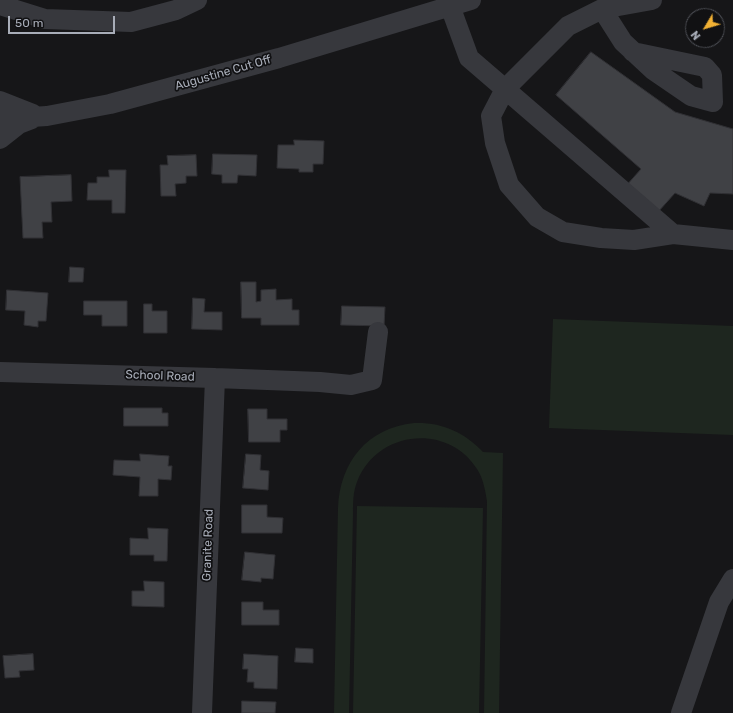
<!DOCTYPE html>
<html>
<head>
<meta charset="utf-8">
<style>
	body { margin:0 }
	#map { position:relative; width:733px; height:713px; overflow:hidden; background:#161618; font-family:Rubik,sans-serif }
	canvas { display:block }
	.north { position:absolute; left:685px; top:8px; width:40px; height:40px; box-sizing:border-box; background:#111113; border:1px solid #4d4f55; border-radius:50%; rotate:232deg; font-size:11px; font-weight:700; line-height:16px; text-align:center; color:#a8adb8 }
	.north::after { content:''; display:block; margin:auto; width:14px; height:18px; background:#f2b134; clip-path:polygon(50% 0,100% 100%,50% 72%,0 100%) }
	.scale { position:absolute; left:8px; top:16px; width:107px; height:18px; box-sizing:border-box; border:2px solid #a8adb8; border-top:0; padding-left:5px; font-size:12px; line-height:14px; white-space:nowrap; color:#a8adb8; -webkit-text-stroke:3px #111113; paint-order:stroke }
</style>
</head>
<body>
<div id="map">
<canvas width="733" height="713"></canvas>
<div class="north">N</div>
<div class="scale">50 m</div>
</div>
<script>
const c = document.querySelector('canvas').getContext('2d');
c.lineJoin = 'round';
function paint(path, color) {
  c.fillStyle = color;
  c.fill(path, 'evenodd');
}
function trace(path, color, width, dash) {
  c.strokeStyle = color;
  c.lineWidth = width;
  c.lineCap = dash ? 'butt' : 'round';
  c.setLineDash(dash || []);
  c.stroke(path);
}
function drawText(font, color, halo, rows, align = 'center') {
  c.font = font + ' Rubik,sans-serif';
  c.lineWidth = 3.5;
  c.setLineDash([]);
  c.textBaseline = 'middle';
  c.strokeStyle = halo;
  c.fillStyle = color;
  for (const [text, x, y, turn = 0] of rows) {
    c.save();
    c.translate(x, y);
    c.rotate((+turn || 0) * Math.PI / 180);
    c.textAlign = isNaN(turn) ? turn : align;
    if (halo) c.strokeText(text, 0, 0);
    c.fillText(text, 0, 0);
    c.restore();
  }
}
paint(new Path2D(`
	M553,319L733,326V435L549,428Z
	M414,423C442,422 464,432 483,452L503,453L499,713H484L487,501C485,489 483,478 477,469C447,422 376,431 357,482C353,492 353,503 353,513L349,713H334L338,508C340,462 367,428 414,423Z
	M357,506L483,508L479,713H353Z`), '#1e261f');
const building = new Path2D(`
	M591,52L675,112L733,129V194L710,193L704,206L675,193L658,212L625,187L641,169L556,95Z
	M294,140L324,141L323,164H313V172H299V169L277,168L278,145H294Z
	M213,154L257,155L256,176L238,175L237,183H222V175L212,174Z
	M196,155L197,176H186V183L175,184L176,196H161L160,165H168L167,156Z
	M109,170H126L125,213H112V200H87L88,183H97V177H109Z
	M71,175L72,201L51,202L52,222H42L43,238H23L20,177Z
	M70,267L84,268L83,282H69Z
	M241,282H256V302L261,301V290L276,289V300L292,299V310H299V325H261V318H242Z
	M7,290L48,293L46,321H38V327L24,325L25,311L6,310Z
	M193,298L205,299L204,312H222V330L192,329Z
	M84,301H127V326H102V315H84Z
	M144,304H152V311H167V333H144Z
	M342,306L385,307L384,326L341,325Z
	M124,408H162V413H168V426H124Z
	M248,409H267V419H287V430H280V442H249Z
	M140,454L169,456L168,466H172L171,480L158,479V496H139L140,477L113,475L114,460L140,461Z
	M246,454L261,455L260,470L269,471L268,490L243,488Z
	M242,505H267V517L283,518L282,533H242Z
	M148,528L168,529L167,561H154V555H130V538L148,539Z
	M245,552L275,555L273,579L261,578V582L242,580Z
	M144,581L164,582V607L132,606V591H144Z
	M242,602H263V610H279V625H242Z
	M296,648L313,649V663L295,662Z
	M33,654L34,670L19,671L20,677L5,678L3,656Z
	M244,654L278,656L277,689L254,688V682H247L248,669H243Z
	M242,701L276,702L275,713H242Z`);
paint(building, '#404145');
trace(building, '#303034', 1);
trace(new Path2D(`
	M0,5L45,19L131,22L176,10L197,0
	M450,6L469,58L505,89L568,26L602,9L652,0
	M602,9L623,42L653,70L691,96L713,102L712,75L705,67L633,52
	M505,89L673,234L634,240L601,238L563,232L537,217L509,185L495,143L491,116Z
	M0,101L33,114
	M0,119L47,116L110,104L279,58L471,0
	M0,139L19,124L32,119
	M673,234L733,240
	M0,372L215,378L320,382L351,385L372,380L378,332
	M202,713L215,378
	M681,713L719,602L733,579`), '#37383d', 20);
drawText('12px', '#a8adb8', '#111113', [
	["Augustine Cut Off",223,73,-16],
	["School Road",160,376,2],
	["Granite Road",208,545,-88]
]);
</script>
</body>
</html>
